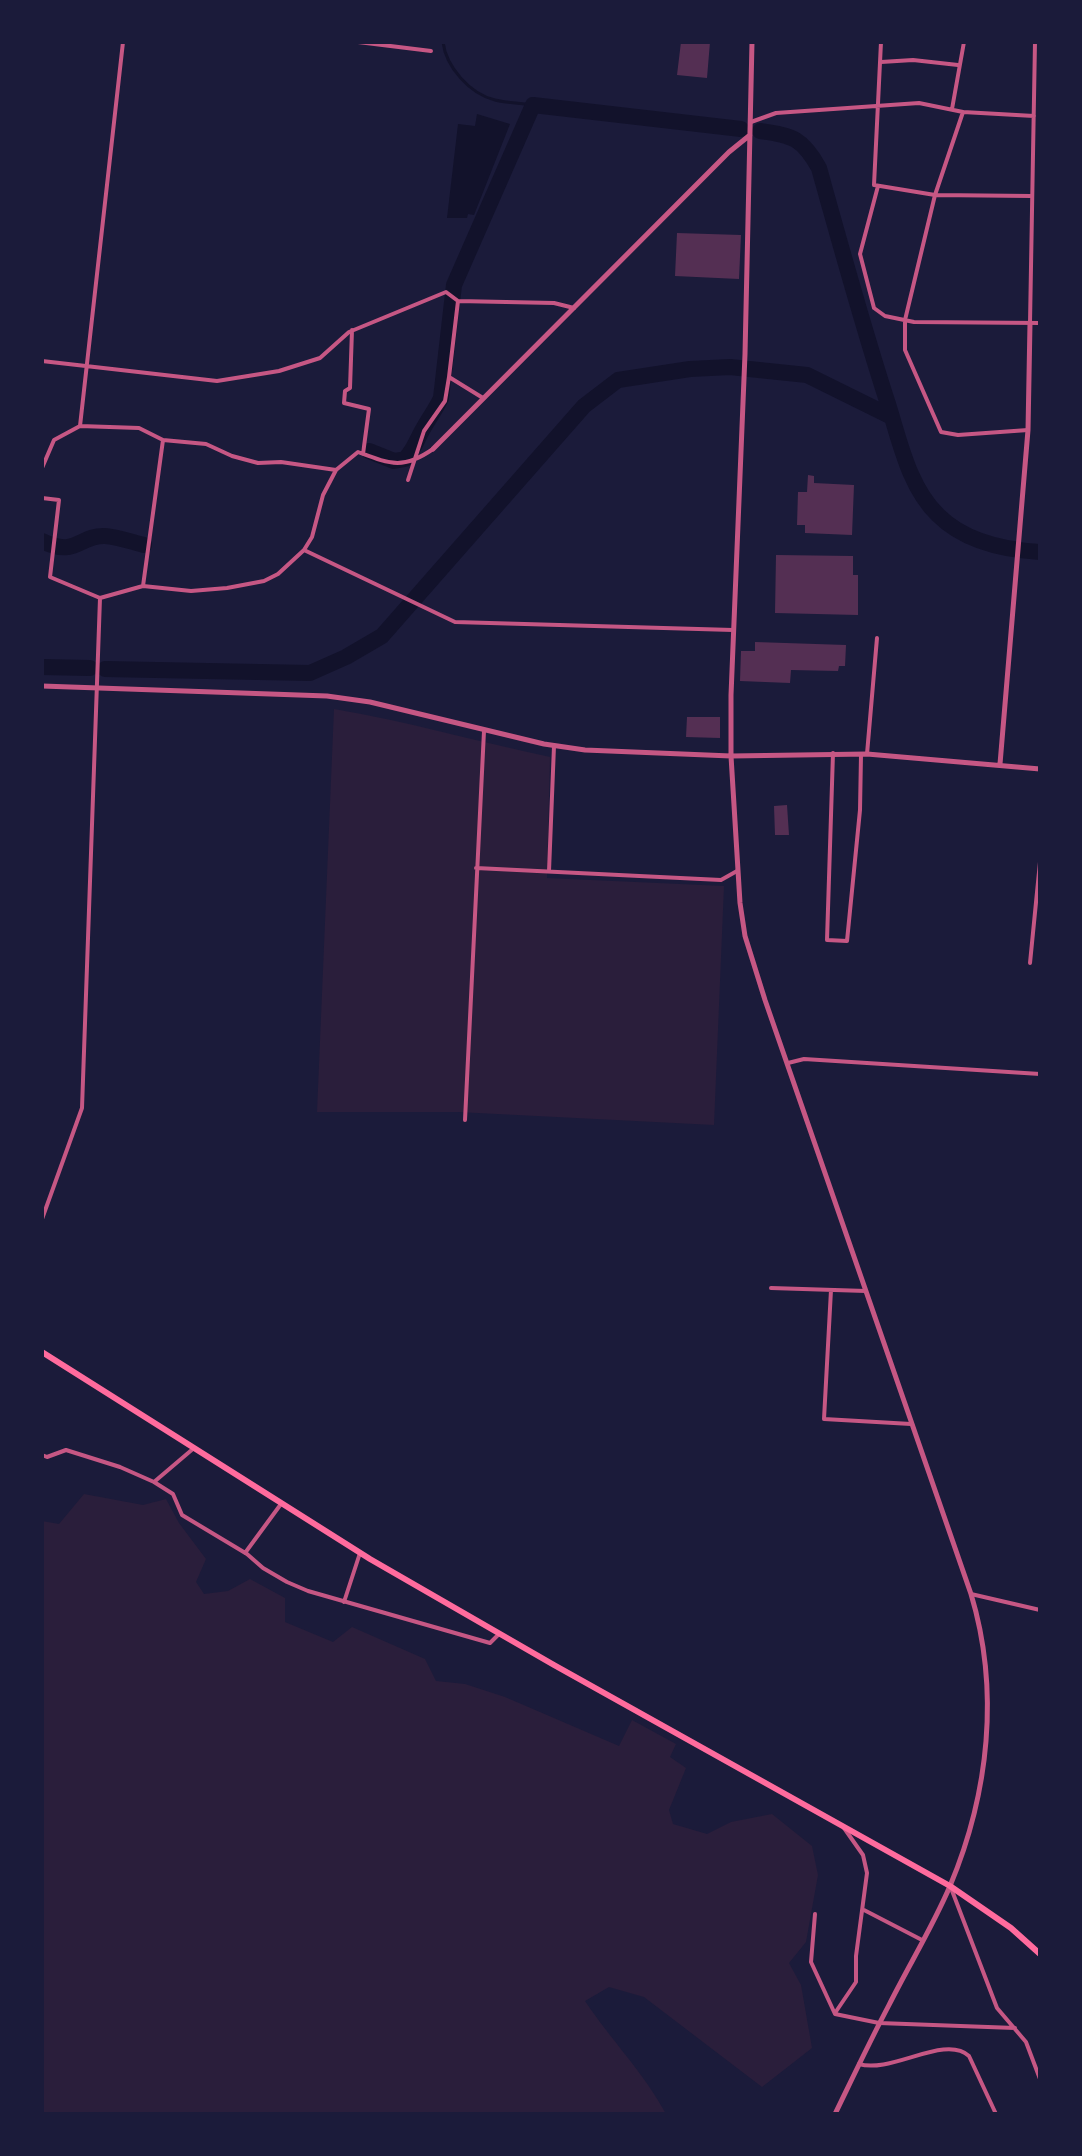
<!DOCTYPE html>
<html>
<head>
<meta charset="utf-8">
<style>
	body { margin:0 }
	#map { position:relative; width:1082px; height:2156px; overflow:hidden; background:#1b1b3a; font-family:"Source Serif 4",serif }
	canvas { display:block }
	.frame { position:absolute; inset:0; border:44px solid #1b1b3a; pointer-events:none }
</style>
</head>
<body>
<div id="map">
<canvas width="1082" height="2156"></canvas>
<div class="frame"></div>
</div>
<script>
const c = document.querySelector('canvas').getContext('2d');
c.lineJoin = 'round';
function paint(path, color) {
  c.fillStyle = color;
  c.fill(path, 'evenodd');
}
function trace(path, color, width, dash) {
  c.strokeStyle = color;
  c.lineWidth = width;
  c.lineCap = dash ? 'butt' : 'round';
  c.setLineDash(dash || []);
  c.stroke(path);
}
paint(new Path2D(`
	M334,709C407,721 478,742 550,757L547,878L724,886L714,1125L458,1112H317Z
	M84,1494L143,1505L166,1499L179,1523L206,1559L196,1582L204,1594L228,1591L250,1579L285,1598V1622L333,1642L352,1627L425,1659L436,1681L465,1684L505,1697L619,1746L632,1720L676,1744L670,1757L686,1768L669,1810L673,1824L707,1834L731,1822L772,1814L812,1846L818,1875L806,1942L789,1963L801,1985L812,2048L762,2087L644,1997L609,1987L585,2001C611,2040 644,2073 666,2114H42V1521L59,1524Z`), '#2a1e3b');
paint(new Path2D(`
	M477,114L510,124L474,215L468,214L467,218H447L458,124L475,126Z`), '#12122b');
trace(new Path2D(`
	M443,42C446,67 470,94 495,100C507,103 521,103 533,105`), '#12122b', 3);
trace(new Path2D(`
	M760,131C793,135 803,139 819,168C841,247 863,327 888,404C900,442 909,487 938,515C964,541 1005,550 1040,552
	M369,451L394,461L405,459C414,450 417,439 423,429C429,418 436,409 441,398L454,285L533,105L741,129
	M42,541C76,558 79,535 105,536C118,537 132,542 144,545
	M42,667L90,668
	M105,669L310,673L346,657L382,636L584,406L618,380L690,369L730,367L807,375L892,417`), '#12122b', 16);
paint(new Path2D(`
	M681,42H710L707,78L677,75Z
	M677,233L741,235L739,279L675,276Z
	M808,475L814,476V483L854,485L852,535L805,533V525H797L798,492H807Z
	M776,555L853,556V575H858V615L775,613Z
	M755,642L846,645L845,666H839L838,671L791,670L790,683L740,681L741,651H755Z
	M687,717H720V738L686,737Z
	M787,805L789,835H775L774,806Z`), '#542f53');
trace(new Path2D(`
	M358,42L431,51
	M881,42L874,185L935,195L1031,196
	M881,62L913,60L958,65
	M952,109L964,42
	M963,112L935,195L905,320V350L941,432L958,435L1028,430
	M751,122L776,113L919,103L963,112L1034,116
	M878,186L860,254L874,308L885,316L914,322L1040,323
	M458,301L449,377L483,398
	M1030,323L1035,42
	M352,330L350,388L345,391L344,403L369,409L363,454
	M42,361L217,381L279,371L320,358L349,332L446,292L458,301L554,303L574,308
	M80,426L123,42
	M42,468L54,440L80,426L139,428L163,440L206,444L232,456L258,463L281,462L336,470
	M408,480L424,431L445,401L449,377
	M42,498L59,500L50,577L100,598
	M304,550L455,622L733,630
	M143,586L163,440
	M833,753L827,940L847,941L860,810L861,755
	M867,754L877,638
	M476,868L721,880L737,871
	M549,871L554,746
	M1030,963L1040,862
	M788,1063L804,1059L1040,1074
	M465,1120L484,731
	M42,1219L82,1108L100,598L143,586L191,591L227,588L264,581L278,574L304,550L312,537L323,495L336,470L358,452C390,464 403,470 433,449
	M771,1288L866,1291
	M831,1290L824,1419L911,1424
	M42,1455L47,1457L66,1450L120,1467L154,1482L173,1494L182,1515L247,1554L263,1568L287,1582L308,1591L490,1643L499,1634
	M154,1482L194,1448
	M245,1553L281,1504
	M971,1594L1040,1610
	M344,1602L360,1553
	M951,1888L997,2008L1026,2042L1040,2079
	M864,1910L922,1940
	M815,1914L811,1962L835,2014L879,2023L1015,2028
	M835,2013L856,1982V1956L867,1873L863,1855L844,1828
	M859,2064C891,2074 945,2034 969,2056L996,2114`), '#c65784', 4);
trace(new Path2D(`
	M752,42L745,354L731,695V756L740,903L745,936L765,1000L971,1594C1000,1690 989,1793 950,1886C933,1926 909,1965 889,2005C870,2041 853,2077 835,2114
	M433,449L729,152L750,135
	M42,686L327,696L370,702L544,744L585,750L731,756L867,754L1040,769
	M1000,764L1028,430L1030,323`), '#c65784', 5);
trace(new Path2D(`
	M42,1352L370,1559L554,1665L950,1886L1011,1928L1040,1954`), '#ff6b9d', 6);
</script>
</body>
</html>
